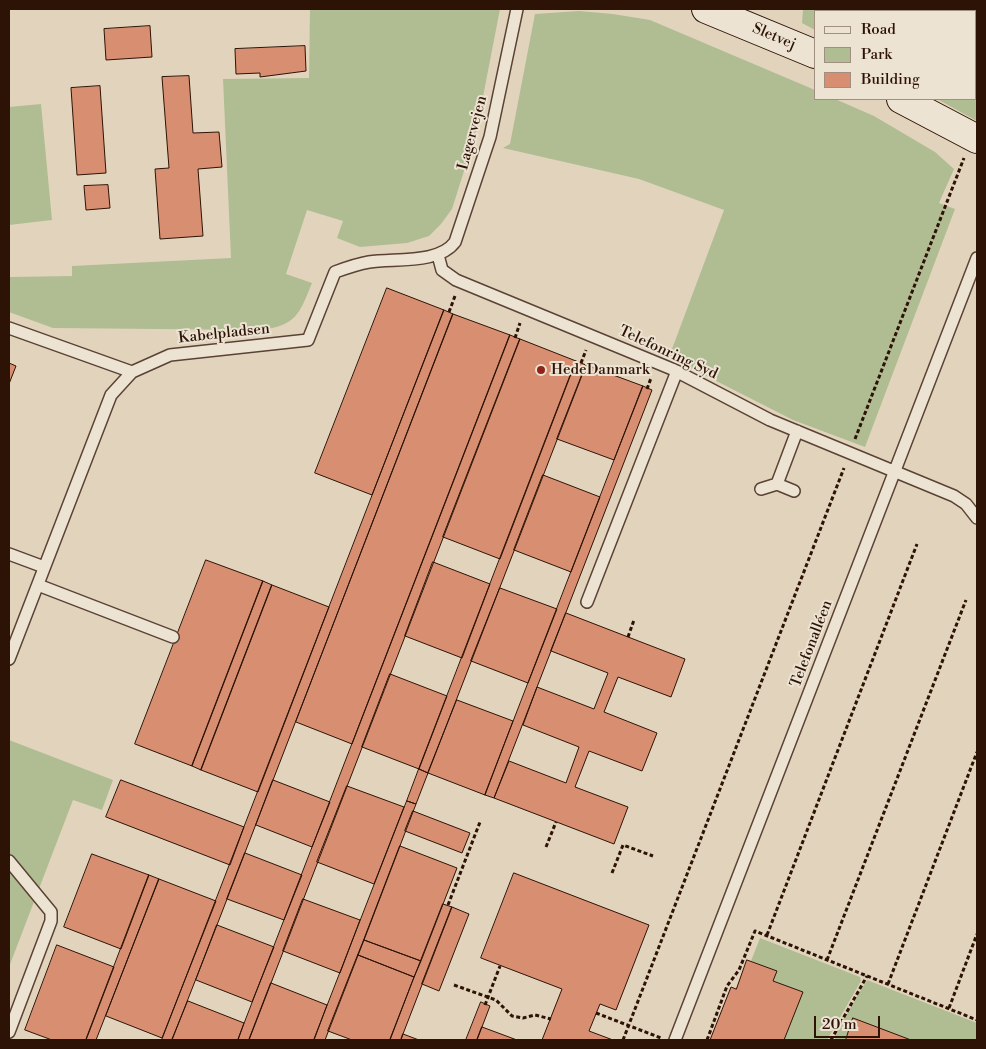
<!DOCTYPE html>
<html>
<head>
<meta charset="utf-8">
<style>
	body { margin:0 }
	#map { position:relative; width:986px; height:1049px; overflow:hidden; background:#e2d4bc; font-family:"Libre Bodoni",serif }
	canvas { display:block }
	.frame { position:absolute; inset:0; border:10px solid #2d1206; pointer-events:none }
	.legend { position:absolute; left:814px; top:10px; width:162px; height:90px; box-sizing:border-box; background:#ece3d3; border:1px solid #a08f81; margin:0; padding:6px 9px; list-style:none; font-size:15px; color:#2d1206 }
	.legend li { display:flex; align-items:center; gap:10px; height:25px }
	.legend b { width:25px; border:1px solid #a08f81 }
	.scale { position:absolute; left:814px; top:1016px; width:66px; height:22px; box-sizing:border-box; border:2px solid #2d1206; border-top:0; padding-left:6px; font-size:15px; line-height:18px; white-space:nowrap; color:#2d1206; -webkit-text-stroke:4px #ece3d3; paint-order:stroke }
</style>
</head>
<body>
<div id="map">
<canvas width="986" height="1049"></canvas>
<div class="frame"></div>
<ul class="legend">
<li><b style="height:6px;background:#ece3d3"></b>Road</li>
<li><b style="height:14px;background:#b0bd93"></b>Park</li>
<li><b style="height:14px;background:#d88e70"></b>Building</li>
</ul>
<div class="scale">20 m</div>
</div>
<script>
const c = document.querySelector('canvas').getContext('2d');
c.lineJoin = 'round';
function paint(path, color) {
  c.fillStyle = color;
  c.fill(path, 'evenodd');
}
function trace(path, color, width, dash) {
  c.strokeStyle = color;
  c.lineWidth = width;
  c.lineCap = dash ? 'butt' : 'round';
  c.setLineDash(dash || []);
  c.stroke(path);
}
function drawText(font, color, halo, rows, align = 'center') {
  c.font = font + ' "Libre Bodoni",serif';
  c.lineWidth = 4;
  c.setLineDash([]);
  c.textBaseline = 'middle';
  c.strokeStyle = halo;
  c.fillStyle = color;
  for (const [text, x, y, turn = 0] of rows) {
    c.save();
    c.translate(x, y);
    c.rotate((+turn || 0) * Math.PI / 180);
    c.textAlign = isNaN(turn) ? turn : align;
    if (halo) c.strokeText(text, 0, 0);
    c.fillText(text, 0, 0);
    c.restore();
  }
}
paint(new Path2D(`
	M310,9H500L476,133L452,209L441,224L429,236L407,243L360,247L337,238L343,221L307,210L286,274L312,283C299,315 296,326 259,330L53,328L9,312V277L72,276V266L231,258L223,79L309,78Z
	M803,9H926L815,11V30L802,23Z
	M579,11L613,14L650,20L815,90V99H835L874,116L935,152L954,169L939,203L955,209L865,447L793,420L669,357L724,210L639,179L503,148L510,144L535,14Z
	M975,29H977V121L937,99H975Z
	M41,104L52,220L9,225V107Z
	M9,740L113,780L102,810L73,800L9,967Z
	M760,938L860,977L861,981L827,1040H784L803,992L773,981L777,971L751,961Z
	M867,980L977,1023V1040H911L853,1018L846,1040H835V1034Z`), '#b0bd93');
const building = new Path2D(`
	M150,26L152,57L106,60L104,29Z
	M305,46L306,71L260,77V73L236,74L235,49Z
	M189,76L193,133L219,132L222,167L198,169L203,236L160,239L155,169L169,168L162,77Z
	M100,86L106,173L77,175L71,88Z
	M108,185L110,208L86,210L84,186Z
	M387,288L444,310L372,495L315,473Z
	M444,310L453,314L217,925L172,1040H162Z
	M453,314L510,335L352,744L296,722Z
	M510,335L520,339L249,1040H238Z
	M520,339L576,361L500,559L443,537Z
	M576,361L586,365L428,773L419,769Z
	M9,363L16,366L9,384Z
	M586,365L643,386L614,460L557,439Z
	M643,386L652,390L551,651L494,798L485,795Z
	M543,475L600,497L571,572L514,550Z
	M206,560L263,581L192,766L135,744Z
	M433,562L490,584L462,658L405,636Z
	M263,581L272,585L201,770L192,766Z
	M272,585L329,607L258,792L201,770Z
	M500,588L557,609L528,683L471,661Z
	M566,613L685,659L671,697L618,677L604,712L657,733L642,771L589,751L575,787L628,807L614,844L494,798L509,761L566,783L579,747L523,725L537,687L594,709L608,673L551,651Z
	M390,674L447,696L419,769L362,747Z
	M457,700L513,721L485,795L428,773Z
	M419,769L428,773L416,804L407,801Z
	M121,780L244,827L230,865L106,817Z
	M273,780L330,802L312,847L256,825Z
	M347,786L404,807L374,884L317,862Z
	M407,801L416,804L364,940L325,1040H314Z
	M413,811L470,833L462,853L405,831Z
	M400,846L457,868L421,961L364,940Z
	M245,853L302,875L284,920L227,899Z
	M92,854L149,875L121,949L64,927Z
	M514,873L649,925L616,1010L600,1004L589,1031L613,1040H542L562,989L481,958Z
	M149,875L159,879L96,1040H86Z
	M159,879L216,901L162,1038L106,1016Z
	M303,899L360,920L340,973L283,951Z
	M443,904L452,907L403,1034L401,1040H390Z
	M452,907L469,914L439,991L422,984Z
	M217,925L274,947L252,1002L196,980Z
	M364,940L421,961L414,977L358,955Z
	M57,945L114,967L86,1040H52L25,1030Z
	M358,955L414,977L390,1040H352L328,1031Z
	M747,960L777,971L773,981L803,992L784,1040H710L731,987L736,989Z
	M271,983L327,1005L314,1040H249Z
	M188,1001L244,1023L238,1040H172Z
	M481,1002L490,1006L477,1040H466Z
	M853,1018L911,1040H846Z
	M482,1027L517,1040H477Z
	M403,1034L419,1040H401Z`);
paint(building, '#d88e70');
trace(building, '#2d1206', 1);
const lane = new Path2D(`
	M438,255L442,270L456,280L672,369L770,420L954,496L966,504L977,518
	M9,328L132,372
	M761,489L777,484
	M794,491L777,484L797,431
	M9,554L44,567
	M38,585L173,637
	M587,602L677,371
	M9,659L111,395L132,372L170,355L308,340L335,272C346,268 357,264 369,262C395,258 439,264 455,242L490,137L517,9
	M9,861L51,912V921L9,1032
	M675,1040L977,258`);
const secondary = new Path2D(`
	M706,9L815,54
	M901,99L977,139`);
trace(lane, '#5a4234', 14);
trace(secondary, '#2d1206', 30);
trace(new Path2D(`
	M449,312L455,296
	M515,338L520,323
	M581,363L586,350
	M647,389L651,378
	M855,439L964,158
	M628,637L634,620
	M546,847L556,822
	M612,873L623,845L653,856
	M448,905L480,822
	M767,935L917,544
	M827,960L966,600
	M888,984L977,752
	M454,985L496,1000L512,1016L523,1018L535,1015L551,1019
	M485,1005L500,966
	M949,1008L977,934
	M596,1013L661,1038
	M623,1040L844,468
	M707,1040L727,986L739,970L755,931L977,1020
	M831,1040L867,976`), '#2d1206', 3, [4, 2.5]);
trace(lane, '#ece3d3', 11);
trace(secondary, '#ece3d3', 28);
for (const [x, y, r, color] of [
	[541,370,5,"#8f2418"]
]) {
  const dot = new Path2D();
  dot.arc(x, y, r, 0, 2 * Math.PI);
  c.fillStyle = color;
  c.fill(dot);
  trace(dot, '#ece3d3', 2);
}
drawText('15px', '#2d1206', '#ece3d3', [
	["Sletvej",774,37,23],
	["Lagervejen",473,133,-75],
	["Kabelpladsen",224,334,-6],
	["Telefonring Syd",668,353,25],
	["Telefonalléen",812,644,-69]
]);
drawText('15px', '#2d1206', '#ece3d3', [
	["HedeDanmark",551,370]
], 'left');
</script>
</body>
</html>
